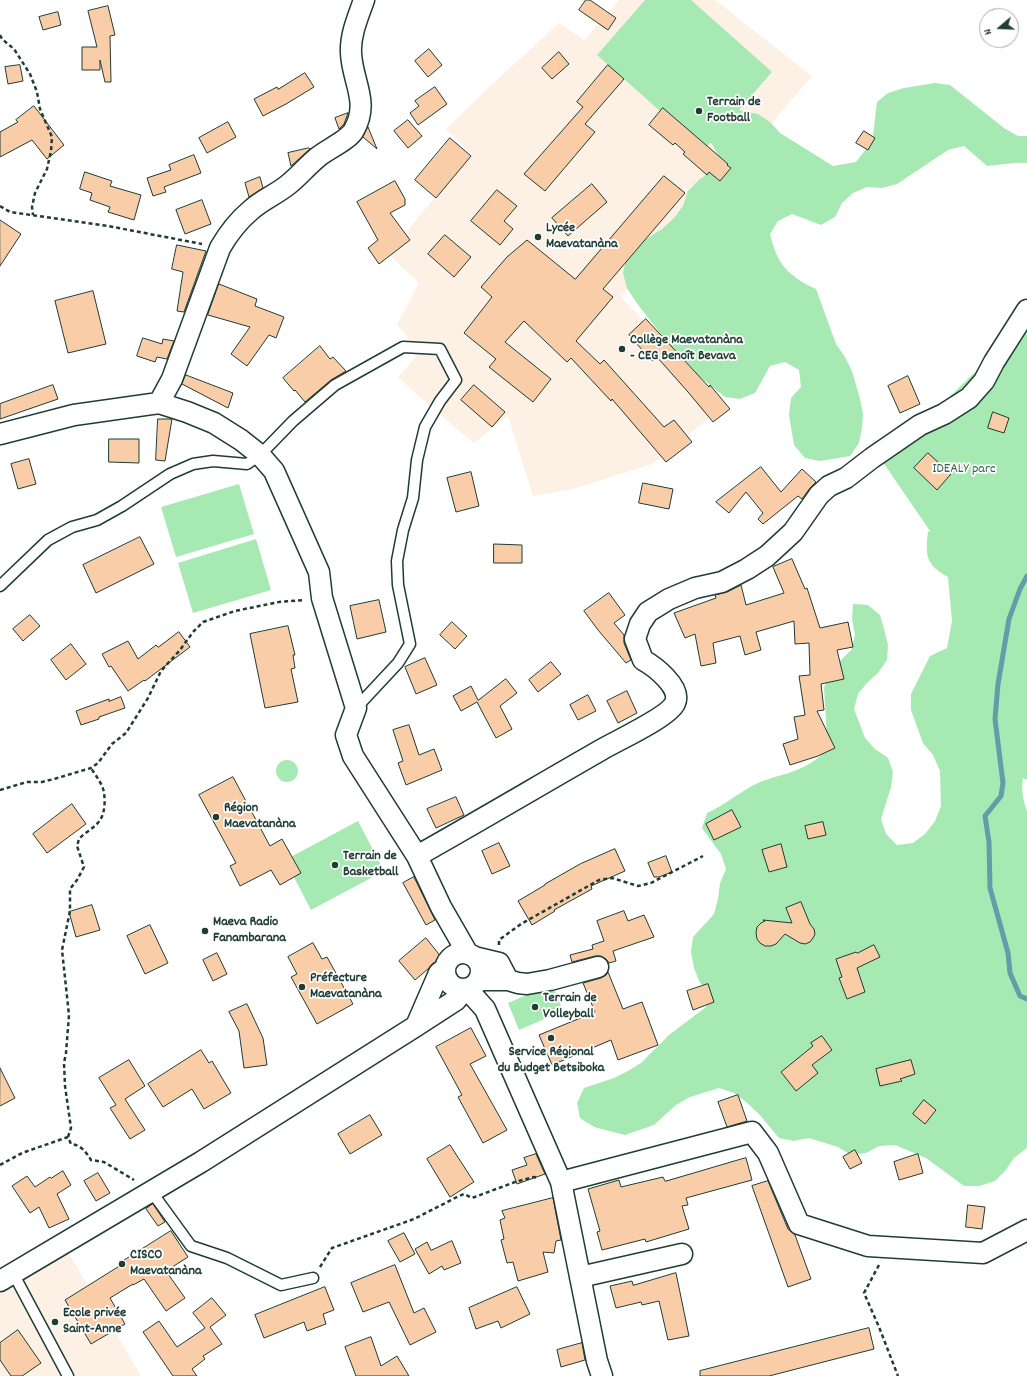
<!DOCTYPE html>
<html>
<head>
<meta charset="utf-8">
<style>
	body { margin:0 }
	#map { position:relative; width:1027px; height:1376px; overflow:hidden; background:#fff; font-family:Dekko,sans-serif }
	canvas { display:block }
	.north { position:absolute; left:979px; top:8px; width:40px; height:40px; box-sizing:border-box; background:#fff; border:1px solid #a5b1ae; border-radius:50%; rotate:251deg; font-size:11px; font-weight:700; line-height:16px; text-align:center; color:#1f3d34 }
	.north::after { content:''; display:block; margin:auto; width:14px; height:18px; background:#1f3d34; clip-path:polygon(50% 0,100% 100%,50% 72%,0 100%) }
</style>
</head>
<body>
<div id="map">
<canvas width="1027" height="1376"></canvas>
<div class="north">N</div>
</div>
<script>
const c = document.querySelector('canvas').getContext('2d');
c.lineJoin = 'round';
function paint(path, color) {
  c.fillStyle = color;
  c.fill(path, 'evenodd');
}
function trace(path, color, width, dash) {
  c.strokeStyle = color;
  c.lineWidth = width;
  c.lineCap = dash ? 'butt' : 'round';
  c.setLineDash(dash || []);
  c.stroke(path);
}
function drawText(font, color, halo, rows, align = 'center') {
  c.font = font + ' Dekko,sans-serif';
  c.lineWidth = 3.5;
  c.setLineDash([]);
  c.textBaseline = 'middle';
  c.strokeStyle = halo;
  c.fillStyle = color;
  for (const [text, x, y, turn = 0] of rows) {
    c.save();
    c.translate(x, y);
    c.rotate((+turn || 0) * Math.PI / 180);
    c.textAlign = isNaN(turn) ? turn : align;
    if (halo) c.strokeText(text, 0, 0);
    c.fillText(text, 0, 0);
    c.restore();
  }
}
paint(new Path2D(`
	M619,0H715L812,76L650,265L621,297L725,405L652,464L573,489L533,496L508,416L474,443L433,409L398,377L416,357L406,335L397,325L419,283L388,254L471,154L446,129L487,89L559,23L584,40Z
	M57,1233L141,1376H0V1269Z`), '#fdf0e5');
paint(new Path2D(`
	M645,0H691L772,72L739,110L758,114L770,122L780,133L833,166L856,162L866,149L873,135L877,102L888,93L904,88L935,83L950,85L1004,128L1018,136H1027V163C1014,162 1001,165 987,166L964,146L948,150L897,184L882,188L867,187L853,193L842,203L835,217L821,225L792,214L778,221L770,234C777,264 788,276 816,289L836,344L845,357L852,371L860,399L863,414L862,428L859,443L850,456L820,461L805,458L794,445L789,415L791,398L801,387L799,370L785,362L770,366L755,393L740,399L725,397L700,377L666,341L636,302L627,288L623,273L626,258L635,246L662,229L674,218L683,206L688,191L699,180L711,171L719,157L712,144L710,143L704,150L597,55Z
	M1027,321V780L1023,778C1021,789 1023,800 1027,811V1148L1014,1158L1005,1171L995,1181L979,1186H964L926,1158L895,1145L879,1146L866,1153L851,1155L838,1147L809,1138L794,1141L779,1138L759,1114L746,1102L734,1093L719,1088L690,1097L676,1105L654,1125L625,1135L594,1127L580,1118L577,1103L584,1088L614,1078L628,1071L641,1063L669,1035L706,1007L711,992L700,983L694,968L691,952L693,937L714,914L718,899L720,883L726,869L721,854L702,828L707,813C726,805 740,791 758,783C771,777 786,775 799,769C809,765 817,759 825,752L827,737L824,688L829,672L851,650L855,635L852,619L853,604L868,605L880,615L884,629L888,645L887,660L878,673L867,683L858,694L854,709L865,738L875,749L888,758L893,772L891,787L881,819L886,834L897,845L913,843L925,834L935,821L941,806L940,771L933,755L923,743L911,710V694L930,656L947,648L952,621L948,577C926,565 925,555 928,532L930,531L876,452L926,420Z
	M239,484L254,534L176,557L161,507Z
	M256,539L271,590L193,613L178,563Z
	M276 771a11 11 0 1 1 22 0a11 11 0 1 1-22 0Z
	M358,821L384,871L311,910L285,860Z
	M552,984L563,1011L519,1030L508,1003Z`), '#a7e9b3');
trace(new Path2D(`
	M1027,576L1020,589L1009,619L998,684L995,719L1003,783L1001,796L985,816L989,842L990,888L1008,953L1010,973L1020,996L1027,999`), '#649ca7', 5);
const building = new Path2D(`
	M586,0H590L616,18L608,30L579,10Z
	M108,6L115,35L110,36L111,82H105L100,60V70H82V47H97L88,11Z
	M58,12L61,25L43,30L39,17Z
	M429,49L442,65L428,77L415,61Z
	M559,52L569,64L552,79L542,68Z
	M20,65L23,81L8,84L5,67Z
	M608,65L624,79L585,124L595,132L545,191L524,174L583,107L577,102Z
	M305,73L314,87L286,104L263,116L254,99L277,87L278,89Z
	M435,87L447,104L418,125L410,113L419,106L415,101Z
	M34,106L64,145L47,159L32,140L0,157V132L18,122L16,120Z
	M663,108L728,164L727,165L731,168L720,181L709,172L707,175L683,154L685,152L675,143L673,145L649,125Z
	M348,113L344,124L339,129L335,118Z
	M408,120L422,136L408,148L394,131Z
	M228,122L236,137L207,153L199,138Z
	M368,127L377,149L363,137Z
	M864,131L875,138L868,150L856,143Z
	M450,138L471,156L436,198L415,180Z
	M309,148L310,149L291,166L288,153Z
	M194,155L201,173L164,187L166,192L153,196L147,178L171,170L169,165Z
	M85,172L112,181L110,186L141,195L134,220L108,212L110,207L90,200L92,193L80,189Z
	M664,176L685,193L603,289L613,297L576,341L600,364L604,360L664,427L674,420L692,442L666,462L612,399L611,401L571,358L567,362L524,321L505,342L551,379L533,402L489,367L496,359L464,333L492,297L481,287L507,257L527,240L575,279Z
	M260,177L263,188L249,197L245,183Z
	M395,181L405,199V205L390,213L410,240L379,264L368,248L378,240L357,202Z
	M592,184L607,202L568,236L552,218Z
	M497,190L517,206L504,221L513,229L500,245L471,221Z
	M202,200L211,224L185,234L176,210Z
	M0,220L21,234L0,266Z
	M445,235L471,257L454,277L428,254Z
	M177,245L206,251L184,312L177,311L183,272L172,269Z
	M219,284L257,299L255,306L284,317L276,338L269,335L247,366L231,354L250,327L208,315Z
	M93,291L106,344L68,353L55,301Z
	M646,319L709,387L710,385L730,409L713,422L688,392L657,357L652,361L629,335Z
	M143,338L162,344L163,339L174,341L167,359L157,357L155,362L137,356Z
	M320,346L330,359L333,357L346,371L331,380L305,402L295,390L294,391L283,378Z
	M186,375L233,393L228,408L182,384Z
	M908,376L920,404L900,413L888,386Z
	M53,385L58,399L0,419V404Z
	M474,385L505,412L492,427L461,400Z
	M993,412L1009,418L1004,433L988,428Z
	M158,419H172L165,461L156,460Z
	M109,439H139V463L109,462Z
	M928,453L951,474L937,490L914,468Z
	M29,459L36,484L18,489L11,464Z
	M761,467L781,492L802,469L816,482L810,488L802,499L798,496L763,524L758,519L763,513L746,492L729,513L716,502Z
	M471,472L479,506L456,512L447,478Z
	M643,483L673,489L669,509L639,503Z
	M140,537L154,564L96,593L83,565Z
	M494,544L522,545V563H494Z
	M792,559L805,589L807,588L820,628L848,622L853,647L837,650L844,679L821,684L824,710L817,711L835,748L818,756L790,765L783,744L798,739L794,717L805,715L799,676L810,675L809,643L795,644L794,621L756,632L761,650L745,655L740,636L713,643L716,663L701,666L695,634L685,638L674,613L716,598L715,595L727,592L741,585L746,605L784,593L773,567Z
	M609,593L625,615L614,623L624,635V643L631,660L626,663L598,630L584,611Z
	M379,600L386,632L357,639L350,606Z
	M30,615L40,626L23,641L13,629Z
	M452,622L467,636L455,649L440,635Z
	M288,626L295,655H293L295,668L291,669L298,702L265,708L250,634Z
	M179,632L190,647L145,681L144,680L128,691L111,666L109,667L102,654L128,641L138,659L156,645L158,647Z
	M71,644L86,664L66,680L51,660Z
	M425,658L437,685L416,694L405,667Z
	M551,662L561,674L538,692L529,680Z
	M506,679L517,693L500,706L512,729L496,738L477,702L461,711L453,696L471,686L478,700Z
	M627,691L637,713L618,723L607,701Z
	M588,695L596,711L578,720L570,705Z
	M121,697L125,708L99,717V719L81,725L76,711L109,699V701Z
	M409,725L419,755L434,749L442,770L406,785L398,763L403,761L393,730Z
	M233,777L270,846L282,839L301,873L280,885L271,870L240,886L230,866L236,863L199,795Z
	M456,797L464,815L436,828L427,809Z
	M72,804L86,824L47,853L33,834Z
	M732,810L741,827L714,840L706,824Z
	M823,822L826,835L808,839L805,826Z
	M499,843L510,866L492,874L482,851Z
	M781,844L787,867L769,872L762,850Z
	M615,849L625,871L591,886L592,889L554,910L555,911L532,925L518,901L545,885V884L580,864Z
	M666,856L672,872L659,877H654L648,863Z
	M414,877L435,920L426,925L403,883Z
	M801,902L810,924L814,929L815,934L813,938L810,942L805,944L800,943L785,934L776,944L771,946H765L760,943L757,939L756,933L757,927L761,923L765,921L763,920L792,923L786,908Z
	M92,905L100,930L76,937L69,912Z
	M624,911L628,921L644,915L654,937L613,951L616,961L609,963L606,959L601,956H595L572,962L570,955L593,949L592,945L604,941L597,921Z
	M150,925L168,963L145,974L127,936Z
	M426,938L442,958L432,964L428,969L415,980L399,961Z
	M313,943L322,959L327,957L353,1004L317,1024L291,977L297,974L288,957Z
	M874,945L880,957L857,968L865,992L847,999L839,978L842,977L836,959L856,952L857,953Z
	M217,953L227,974L213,981L203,960Z
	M608,972L623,1009L642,1002L658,1045L618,1060L611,1040L552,1065L539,1035L595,1012L583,983L601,978L606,975Z
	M708,984L714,1002L693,1010L687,991Z
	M247,1004L263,1038L267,1065L244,1068L239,1031L229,1012Z
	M471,1028L486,1056L470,1064L507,1130L483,1143L458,1097L462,1095L436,1047Z
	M822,1036L832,1050L812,1065L818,1073L796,1091L781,1072L813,1046L811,1043Z
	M201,1050L209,1063L212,1061L231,1093L204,1109L192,1089L163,1107L148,1084Z
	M129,1060L145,1086L125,1099L145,1130L130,1139L110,1108L116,1105L99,1078Z
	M911,1060L915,1074L900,1079L902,1081L880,1086L876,1069Z
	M0,1068L15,1098L0,1106Z
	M738,1095L747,1121L727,1127L718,1102Z
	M924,1100L936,1110L925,1124L913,1114Z
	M370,1115L382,1135L350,1154L338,1134Z
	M450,1145L474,1182L450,1197L427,1159Z
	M855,1150L862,1163L850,1169L843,1157Z
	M536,1154L545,1174L517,1184L512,1170L527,1165L524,1158Z
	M918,1154L923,1173L899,1180L894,1162Z
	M746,1158L752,1180L686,1198L688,1205L682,1206L689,1229L646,1242L645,1239L602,1250L597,1232L600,1231L588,1189L619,1180L621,1187L663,1177L665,1181Z
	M63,1171L71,1185L57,1194L69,1219L49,1228L39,1207L30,1213L12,1186L27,1176L35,1187L50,1177L51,1178Z
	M98,1173L110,1193L96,1201L84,1181Z
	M768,1181L788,1229L795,1235L811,1279L788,1287L752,1186Z
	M553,1198L561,1240L556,1241L554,1253L543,1252L548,1272L518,1281L513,1262L507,1263L501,1240L504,1239L500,1220L505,1218L502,1211Z
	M153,1204L165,1222L158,1226L146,1209Z
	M968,1205L985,1207L982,1229L966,1227Z
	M171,1231L188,1257L166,1271L185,1298L166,1311L144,1279L133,1285V1284L110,1298L125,1324L91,1344L65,1300L121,1265L120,1263Z
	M404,1233L415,1254L400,1262L388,1241Z
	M452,1241L461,1263L444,1270L442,1266L429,1274L415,1249L427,1242L431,1250Z
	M395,1265L414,1313L424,1308L436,1332L410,1345L389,1302L363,1312L351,1283Z
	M676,1273L689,1336L668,1340L659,1301L642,1305L641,1302L616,1308L610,1286L632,1281L633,1285Z
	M325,1287L334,1310L323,1314L326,1324L307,1331L304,1322L264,1338L255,1315Z
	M517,1287L530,1314L501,1328L498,1321L476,1329L469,1308Z
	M212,1298L226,1315L210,1327L222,1344L203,1356L205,1359L192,1369L197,1376H173L143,1332L159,1321L177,1347L205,1328L193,1313Z
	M869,1328L874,1349L769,1376H700V1371Z
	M18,1330L41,1363L22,1376H11L0,1360V1343Z
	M371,1337L381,1366L397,1356L409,1376H356L345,1347Z
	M582,1343L585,1360L561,1367L557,1350Z`);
paint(building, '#f8cda7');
trace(building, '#1f3d34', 1);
const lane = new Path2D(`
	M0,586L48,540L72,527L97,520L122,506L170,474L193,464L213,461L247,464L260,455L293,421L335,385L403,347L440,349L456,380L440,401L425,427L417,460L413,498L403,530L397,561L398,585L410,644L398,663L356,708
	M151,1191L191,1246L227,1258L281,1285L313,1278
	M13,1273L68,1376`);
const street = new Path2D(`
	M159,403L172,379L220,248C228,234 239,220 251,210C262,200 277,194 289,184C299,176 307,166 318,157C326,150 349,140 354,130C370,102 352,81 351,53C350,35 358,17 364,0
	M0,434L74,415L159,403L187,412L214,423L241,440L260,455L274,471L319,572L322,598L356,708L346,735L353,756L417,856L441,907L468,954
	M417,856C479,821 540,785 601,750C616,741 669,717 675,703C682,687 654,666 643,660L635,639L640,624L648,612L669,599L695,588L722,582L747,569L767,556L793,532L819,495L829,486L846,478L872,458L920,425L944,414L969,398L984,381L994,362L1027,310
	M445 971a18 18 0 1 1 36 0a18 18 0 1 1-36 0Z
	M474,957L499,963L508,980
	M480,980H508L518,983L527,984L550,980L598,967
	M468,990L485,1009L561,1182L597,1361L602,1376
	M416,1026L439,973L444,969
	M561,1182L752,1132L768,1153L799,1224L868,1246L983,1253L1027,1230
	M580,1277L682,1254
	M0,1281L201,1162L416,1026L456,1000L464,990`);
trace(lane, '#1f3d34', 13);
trace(street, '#1f3d34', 23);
trace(new Path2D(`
	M0,35L2,39L14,49L30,74L37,92L40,109L52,137L51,151L47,169L35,193L32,207L33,215
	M0,206L10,212L108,226L202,244
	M0,790L27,782H42L54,779L91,768L98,763L112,744L126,733L148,698L161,671L180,650L193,632L203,622L235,611L279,602L304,600
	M499,945V940L521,924L599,880L612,878L638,886L651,883L703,856
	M68,1137L71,1128L65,1086L64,1063L66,1053L69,1015L62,950L70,911V889L77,880L84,867L77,846L79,839C85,832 95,828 100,820C106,812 106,792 101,784C98,778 94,773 91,768
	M0,1165L22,1153L68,1137L71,1144C81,1145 86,1152 91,1160L104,1162L134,1180
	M879,1265L864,1293L879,1327L898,1376
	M320,1267L332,1248L414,1219L457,1197L464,1194L472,1198L515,1182L534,1177L539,1178`), '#1f3d34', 2.5, [4, 3]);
trace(lane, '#fff', 10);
trace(street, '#fff', 20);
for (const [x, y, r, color] of [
	[699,111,4,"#1f3d34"],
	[538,237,4,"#1f3d34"],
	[622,349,4,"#1f3d34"],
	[216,817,4,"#1f3d34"],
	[335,865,4,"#1f3d34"],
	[205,931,4,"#1f3d34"],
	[302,987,4,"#1f3d34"],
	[535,1007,4,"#1f3d34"],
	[551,1038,4,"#1f3d34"],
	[122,1264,4,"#1f3d34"],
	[55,1322,4,"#1f3d34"]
]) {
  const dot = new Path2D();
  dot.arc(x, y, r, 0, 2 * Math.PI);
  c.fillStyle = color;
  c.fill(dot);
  trace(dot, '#fff', 1.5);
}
drawText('bold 14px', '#1f3d34', '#fff', [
	["Terrain de",707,103],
	["Football",707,119],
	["Lycée",546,229],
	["Maevatanàna",546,245],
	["Collège Maevatanàna",630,341],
	["- CEG Benoît Bevava",630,357],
	["Région",224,809],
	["Maevatanàna",224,825],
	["Terrain de",343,857],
	["Basketball",343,873],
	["Maeva Radio",213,923],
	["Fanambarana",213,939],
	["Préfecture",310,979],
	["Maevatanàna",310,995],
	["Terrain de",543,999],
	["Volleyball",543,1015],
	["Service Régional",551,1053,"center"],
	["du Budget Betsiboka",551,1069,"center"],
	["CISCO",130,1256],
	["Maevatanàna",130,1272],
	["Ecole privée",63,1314],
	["Saint-Anne",63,1330]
], 'left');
drawText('14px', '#3a5f4d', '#fff', [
	["IDEALY parc",964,470]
]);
</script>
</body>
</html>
